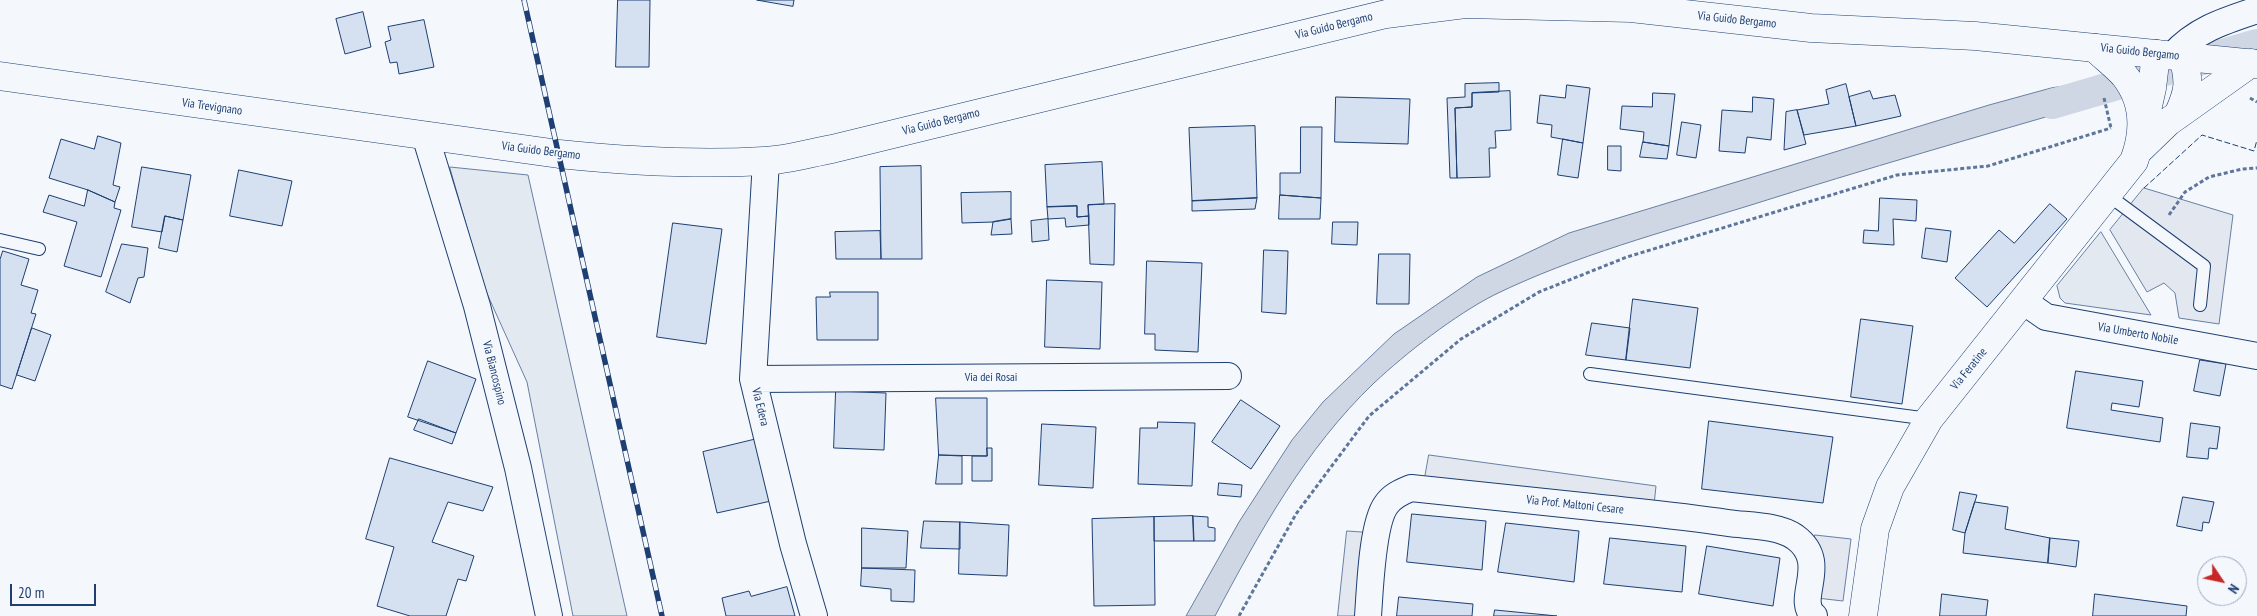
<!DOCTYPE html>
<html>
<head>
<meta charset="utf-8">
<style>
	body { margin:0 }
	#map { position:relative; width:2257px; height:616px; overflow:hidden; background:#f4f7fb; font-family:"PT Sans Narrow",sans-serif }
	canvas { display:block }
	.north { position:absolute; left:2197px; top:556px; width:50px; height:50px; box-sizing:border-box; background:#f4f7fb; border:1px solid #9eadc5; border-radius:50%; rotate:124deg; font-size:14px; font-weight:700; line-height:20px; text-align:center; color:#1d3f73 }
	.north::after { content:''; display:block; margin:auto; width:18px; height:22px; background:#c62828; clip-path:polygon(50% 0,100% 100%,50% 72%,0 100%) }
	.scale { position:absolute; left:10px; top:584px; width:86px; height:22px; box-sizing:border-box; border:2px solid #1d3f73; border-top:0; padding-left:6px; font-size:15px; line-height:18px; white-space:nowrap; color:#1d3f73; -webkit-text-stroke:4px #f4f7fb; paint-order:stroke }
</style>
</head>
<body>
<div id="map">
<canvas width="2257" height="616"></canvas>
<div class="north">N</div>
<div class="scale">20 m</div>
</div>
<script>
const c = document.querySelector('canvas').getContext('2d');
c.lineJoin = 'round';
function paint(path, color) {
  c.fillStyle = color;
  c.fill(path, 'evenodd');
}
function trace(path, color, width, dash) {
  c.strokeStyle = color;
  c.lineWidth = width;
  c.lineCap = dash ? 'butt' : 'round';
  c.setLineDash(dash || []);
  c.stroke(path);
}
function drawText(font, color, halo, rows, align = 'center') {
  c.font = font + ' "PT Sans Narrow",sans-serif';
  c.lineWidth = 4;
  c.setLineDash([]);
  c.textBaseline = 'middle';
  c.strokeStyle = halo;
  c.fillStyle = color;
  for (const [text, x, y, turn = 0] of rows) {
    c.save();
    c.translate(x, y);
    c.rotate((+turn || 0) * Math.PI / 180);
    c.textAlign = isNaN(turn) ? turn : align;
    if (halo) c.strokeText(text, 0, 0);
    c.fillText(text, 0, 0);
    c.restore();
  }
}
const green = new Path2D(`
	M450,167L528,175L627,616H573L527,382L484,287Z
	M2101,232L2151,315L2065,303L2060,298L2057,286Z`);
paint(green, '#e3e9f0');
trace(green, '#687fa3', 1);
const parking = new Path2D(`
	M2144,188L2233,215L2219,324L2179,318L2175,293L2164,283L2147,292L2110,230Z
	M1429,455L1656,486L1653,514L1423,489Z
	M1347,531L1376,533L1368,616H1338Z
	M1815,535L1851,539L1843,601L1808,597Z`);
paint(parking, '#e3e8f0');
trace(parking, '#687fa3', 1);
const water = new Path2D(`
	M2086,83L2094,103C1980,136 1865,169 1751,205C1664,232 1576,255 1494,295C1455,315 1406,353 1374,383C1305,449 1259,533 1215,616H1186L1239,522L1292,440L1323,402L1394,334L1477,277L1569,233L1989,105L2051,88Z`);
paint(water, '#cfd7e4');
trace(water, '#687fa3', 1);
trace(new Path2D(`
	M2052,104L2257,44`), '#cfd7e4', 30);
const building = new Path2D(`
	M618,0H650L649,67H616Z
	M757,0H794L793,6Z
	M363,12L371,47L345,54L336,19Z
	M424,20L434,67L399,74L397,62L390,63L385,42L391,40L388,27Z
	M1499,83V92L1472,93V107L1455,108L1457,178H1450L1447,98L1465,97V84Z
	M1846,84L1856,126L1804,135L1797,110L1829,104L1826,90Z
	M1567,85L1590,88L1583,143L1551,137L1552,125L1537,123L1540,95L1565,98Z
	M1510,91L1511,130L1495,131L1496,148H1489L1490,177L1457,178L1455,108L1472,107V93Z
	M1870,91L1873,99L1895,95L1901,116L1856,126L1849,97Z
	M1653,93L1675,94L1669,146L1643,142L1644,132L1620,129L1622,106L1652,107Z
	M1336,97L1410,99L1408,144L1335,142Z
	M1753,97L1774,99L1771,140L1747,137L1745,153L1719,151L1722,110L1752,112Z
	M1797,110L1806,144L1784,150L1786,112Z
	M1682,122L1701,125L1696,158L1677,155Z
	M1255,126L1257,198L1192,201L1189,128Z
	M1301,127H1322L1321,198L1280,195V173H1300Z
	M98,136L121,143L113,185L120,187L115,202L88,190L49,178L61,139L94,149Z
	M1563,139L1583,143L1578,178L1558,175Z
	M1643,142L1669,146L1667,159L1640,157Z
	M1608,146H1621V171L1608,170Z
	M1102,162L1104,204L1088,205L1089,216L1077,217V206L1047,207L1045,165Z
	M921,166L922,259H881L880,167Z
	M142,167L191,175L183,220L165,216L162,232L132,227Z
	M239,170L292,181L282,226L230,216Z
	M88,190L115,202L114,208L121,210L101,277L64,266L77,222L43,212L49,195L84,206Z
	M1011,192V219L993,222L962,223L961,193Z
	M1280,195L1321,198L1320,219H1279Z
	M1257,198L1255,209L1192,211V201Z
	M1880,198L1917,200L1916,221L1893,219L1894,245L1863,243L1864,230L1878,231Z
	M1115,204L1114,265L1090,264L1088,205Z
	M2050,204L2067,219L1987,307L1955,278L1999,230L2014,243Z
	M1077,206V217L1089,216V225L1066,227L1065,218L1048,219L1047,207Z
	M165,216L183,220L177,252L159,248Z
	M1011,219L1012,234L991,235L993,222Z
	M1048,219L1049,240L1032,242L1031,221Z
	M1333,222H1358L1357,245L1332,244Z
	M673,223L722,229L706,344L657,337Z
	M1926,228L1951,231L1947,262L1922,258Z
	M880,231L881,259H836L835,232Z
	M122,244L148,248L144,277L138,278L130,303L106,292Z
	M1264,250L1288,251L1286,314L1262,312Z
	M3,251L29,259L21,285L38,290L31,313L36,314L12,389L0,385V260Z
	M1379,254H1410L1409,304H1377Z
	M1147,261L1202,263L1198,352L1155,350V334H1145Z
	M1047,280L1102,282L1100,349L1045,347Z
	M830,292H878V340H817L816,297H830Z
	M1633,299L1698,308L1690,368L1626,360Z
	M1861,319L1913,326L1902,404L1851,397Z
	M1592,323L1630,328L1626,360L1586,355Z
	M32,328L51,335L35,381L17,375Z
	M2200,360L2226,364L2220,396L2194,391Z
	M428,361L476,379L456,433L408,417Z
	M2076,371L2143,381L2139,407L2112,403L2111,410L2163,418L2160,442L2067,428Z
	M836,391L886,393L884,450L834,448Z
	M936,398H987V456L939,455Z
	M1241,400L1280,426L1251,469L1212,442Z
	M419,419L456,433L452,444L414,430Z
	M1709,421L1833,437L1823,503L1702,489Z
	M1158,422L1195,423L1192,486L1138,484L1140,428H1157Z
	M2191,423L2220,427L2217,449L2209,448L2208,459L2187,457Z
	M1042,424L1096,427L1093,488L1039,485Z
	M757,439L771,501L717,513L703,452Z
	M987,448H992V481H972V456H987Z
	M939,455L962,456V484H936Z
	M390,458L493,487L483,511L448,502L432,542L474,556L466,581L458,579L446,616H410L377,606L394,547L366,539Z
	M1219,483L1242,485L1241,497L1218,495Z
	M1960,492L1977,495L1965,533L1953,530Z
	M2183,497L2214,502L2209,523L2203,522L2202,531L2177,526Z
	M1975,502L2008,507L2005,529L2050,538L2048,563L1963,553L1965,533Z
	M1412,514L1486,521L1482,570L1407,562Z
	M1193,516L1194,541H1154V517Z
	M1193,516L1208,517V527L1215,528V541H1194Z
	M1154,517L1155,605L1094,606L1092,519Z
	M924,521L960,522V549L921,548Z
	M960,522L1009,525L1007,576L959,574Z
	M1506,523L1579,531L1574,582L1498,572Z
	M862,528L908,531L906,568H862Z
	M1610,538L1686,546L1682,592L1604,584Z
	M2050,538L2079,541L2076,567L2048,563Z
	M1707,546L1780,558L1773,606L1699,594Z
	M862,568L915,570L914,602L891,601V589L861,586Z
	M787,587L795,616H726L722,598L749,591L751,596Z
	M1942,594L1988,600L1986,616H1940Z
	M2095,594L2187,606L2186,616H2093Z
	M1399,597L1473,604L1472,616H1397Z
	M1495,610L1557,616H1494Z`);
paint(building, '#d5e0f0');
trace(building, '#1d3f73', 1);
const service = new Path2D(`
	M2108,195L2204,266L2200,305
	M0,240L39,249
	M1590,374L1929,419`);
const minor = new Path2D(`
	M2173,55C2197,29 2224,21 2257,10
	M425,135L477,306L518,468L549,616
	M766,161L753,379L793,544L814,616
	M2023,301L2046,317L2257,356
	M753,379L1228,376
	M1368,616C1370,590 1372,524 1386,505C1392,496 1401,492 1411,488C1471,494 1532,501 1592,507C1638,512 1683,516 1728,523C1749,526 1777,525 1795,537C1831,563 1794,599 1814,616`);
const tertiary = new Path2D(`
	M2178,115C2189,91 2190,82 2183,57
	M2144,124L2152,88L2156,54
	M2137,152L2168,122L2251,63
	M1863,616L1875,529L1890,487L1929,419L2134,161C2145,132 2145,101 2124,75C2116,66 2104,57 2095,48`);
const secondary = new Path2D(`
	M0,76L559,154C627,161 696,165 764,161C787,160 810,153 832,149L1386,14L1465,4L1631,8L1811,28L1975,36L2257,64`);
trace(service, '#1d3f73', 14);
trace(minor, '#1d3f73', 28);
trace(tertiary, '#1d3f73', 29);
trace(secondary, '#1d3f73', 29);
trace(new Path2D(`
	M2104,98L2111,128
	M2250,98L2257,102
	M2169,215L2185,192L2209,177L2242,169L2257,168
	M1239,616L1296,514L1369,416L1461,339L1539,292L1627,257L1897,175L1988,166L2111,128`), '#5e769c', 3, [4, 2.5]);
trace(service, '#f4f7fb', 12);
trace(minor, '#f4f7fb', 26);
trace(tertiary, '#f4f7fb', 28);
trace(secondary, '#f4f7fb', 28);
const rail = new Path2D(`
	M524,0L662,616`);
trace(rail, '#1d3f73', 5.5);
trace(rail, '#f4f7fb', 4, [11]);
trace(new Path2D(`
	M2144,188L2202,135L2254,151L2257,140`), '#1d3f73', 1, [6, 2.5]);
drawText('12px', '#1d3f73', '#f4f7fb', [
	["Via Guido Bergamo",1737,20,6],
	["Via Guido Bergamo",1334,26,-14],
	["Via Guido Bergamo",2140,52,6],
	["Via Trevignano",212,107,8],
	["Via Guido Bergamo",941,122,-14],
	["Via Guido Bergamo",541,151,7],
	["Via Umberto Nobile",2138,334,10],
	["Via Feratine",1969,369,-51],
	["Via Biancospino",494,373,76],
	["Via dei Rosai",991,378],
	["Via Edera",760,407,76],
	["Via Prof. Maltoni Cesare",1575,505,6]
]);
</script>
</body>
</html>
